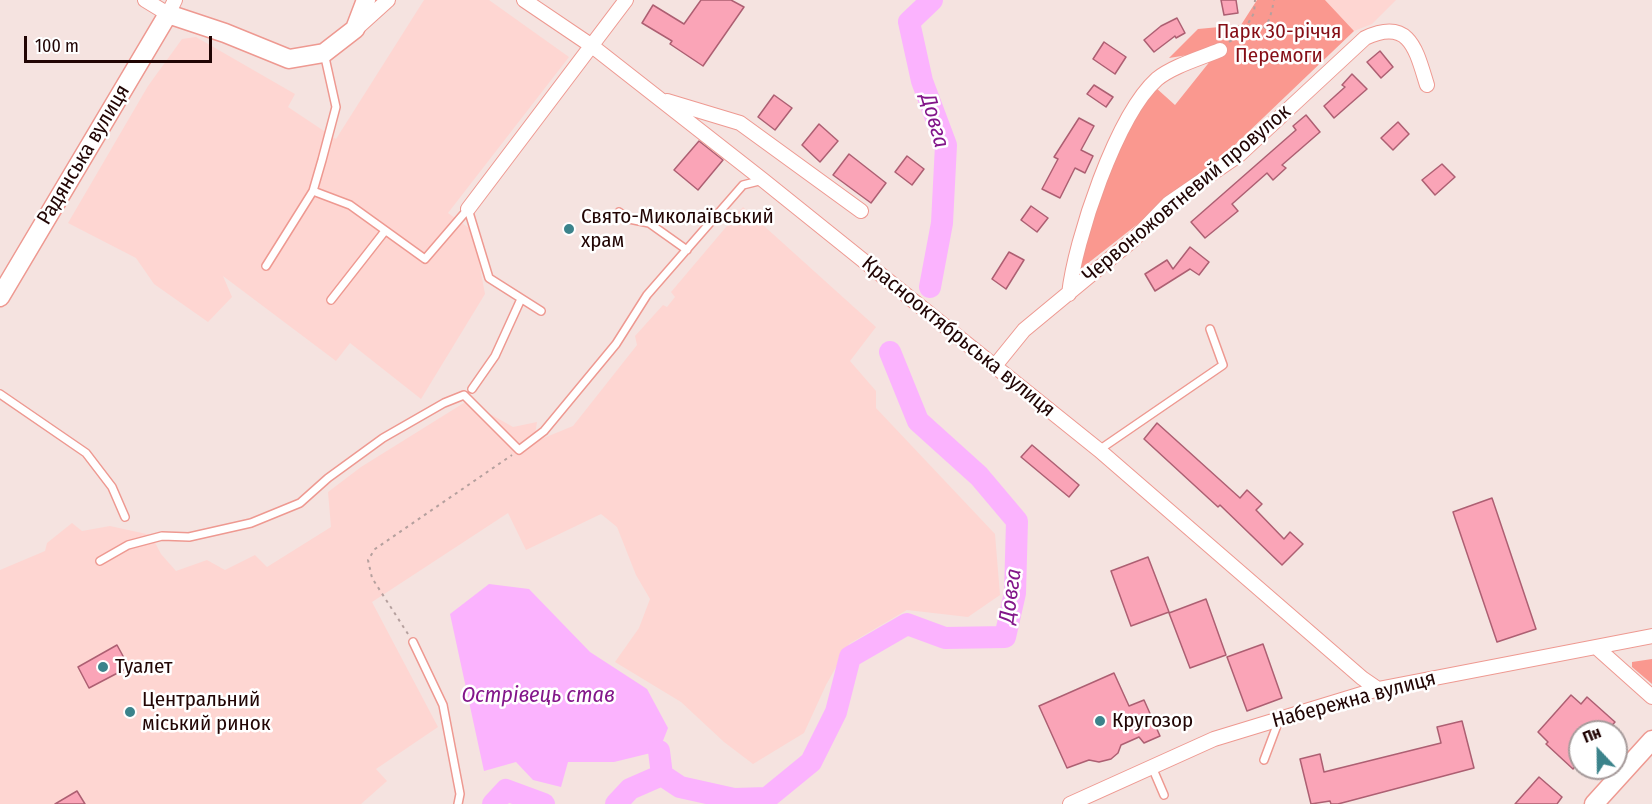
<!DOCTYPE html>
<html>
<head>
<meta charset="utf-8">
<style>
	body { margin:0 }
	#map { position:relative; width:1652px; height:804px; overflow:hidden; background:#f5e3e0; font-family:"Fira Sans Condensed",sans-serif }
	canvas { display:block }
	.north { position:absolute; left:1568px; top:720px; width:60px; height:60px; box-sizing:border-box; background:#fff; border:2px solid #a69b9b; border-radius:50%; rotate:338deg; font-size:16px; font-weight:700; line-height:24px; text-align:center; color:#210504 }
	.north::after { content:''; display:block; margin:auto; width:21px; height:27px; background:#3b838b; clip-path:polygon(50% 0,100% 100%,50% 72%,0 100%) }
	.scale { position:absolute; left:24px; top:36px; width:188px; height:27px; box-sizing:border-box; border:3px solid #210504; border-top:0; padding-left:8px; font-size:18px; line-height:21px; white-space:nowrap; color:#210504; -webkit-text-stroke:4px #fff; paint-order:stroke }
</style>
</head>
<body>
<div id="map">
<canvas width="1652" height="804"></canvas>
<div class="north">Пн</div>
<div class="scale">100 m</div>
</div>
<script>
const c = document.querySelector('canvas').getContext('2d');
c.lineJoin = 'round';
function paint(path, color) {
  c.fillStyle = color;
  c.fill(path, 'evenodd');
}
function trace(path, color, width, dash) {
  c.strokeStyle = color;
  c.lineWidth = width;
  c.lineCap = dash ? 'butt' : 'round';
  c.setLineDash(dash || []);
  c.stroke(path);
}
function drawText(font, color, halo, rows, align = 'center') {
  c.font = font + ' "Fira Sans Condensed",sans-serif';
  c.lineWidth = 5;
  c.setLineDash([]);
  c.textBaseline = 'middle';
  c.strokeStyle = halo;
  c.fillStyle = color;
  for (const [text, x, y, turn = 0] of rows) {
    c.save();
    c.translate(x, y);
    c.rotate((+turn || 0) * Math.PI / 180);
    c.textAlign = isNaN(turn) ? turn : align;
    if (halo) c.strokeText(text, 0, 0);
    c.fillText(text, 0, 0);
    c.restore();
  }
}
paint(new Path2D(`
	M424,0H489L569,57L448,213L473,231L485,294L421,399L350,343L336,361L223,276L232,297L208,322L154,284L136,258L68,223L148,86L182,39L196,37L295,94L288,107L336,139Z
	M1325,0H1396L1372,24L1354,31Z
	M743,207L876,327L850,361L876,391V408L995,534L1000,595L968,617L907,610L849,644L826,685L804,733L753,764L724,742L681,702L615,662L639,628L650,599L636,575L617,527L601,514L526,550L508,513L372,602L438,727L376,769L387,781L361,804H0V570L45,551L47,543L72,523L82,531L110,526L151,535L161,554L176,571L207,560L225,570L255,555L267,567L331,527L328,492L361,467L467,401L513,427L537,422L534,442L573,426L637,345L635,336L663,305L667,307L675,297L671,292Z`), '#fed6d2');
paint(new Path2D(`
	M1257,0H1325L1354,31L1219,160L1073,275L1103,182L1125,134L1155,87L1175,105L1219,50L1169,58L1198,29L1241,25Z
	M1652,659V684L1632,667V662Z`), '#fa988f');
paint(new Path2D(`
	M489,584L529,589L590,652L647,689L668,728L659,751L614,762H568L561,787L533,780L516,762L484,771L450,614Z`), '#fbb3fe');
trace(new Path2D(`
	M930,287L942,223L946,145L922,81L909,22L932,0
	M659,751L662,775
	M493,804L506,790L544,804
	M616,804L630,789L662,775L680,787L734,799L767,798L811,762L836,712L850,657L907,624L945,638L1005,637L1015,593L1017,521L979,476L918,421L890,352`), '#fbb3fe', 22);
const building = new Path2D(`
	M701,0H731L744,7L703,66L670,44L672,41L642,23L653,5L684,24Z
	M1221,0H1236L1238,13L1224,15Z
	M1177,18L1185,33L1176,38L1175,36L1154,52L1144,40L1161,26Z
	M1104,42L1126,57L1115,74L1093,59Z
	M1380,51L1393,67L1381,78L1367,62Z
	M1352,74L1367,89L1334,118L1324,106L1345,87L1342,85Z
	M1094,85L1113,97L1106,107L1087,94Z
	M774,95L792,108L775,130L758,117Z
	M1306,115L1320,132L1282,165L1286,168L1273,180L1267,173L1232,204L1238,211L1205,238L1191,222L1296,130L1293,126Z
	M1079,118L1094,126L1081,150L1093,156L1085,173L1075,168L1060,198L1042,189L1058,159L1054,157Z
	M1398,122L1409,134L1393,150L1381,138Z
	M819,124L838,141L820,162L802,145Z
	M699,141L723,160L698,190L674,170Z
	M849,154L886,183L871,203L833,175Z
	M907,156L924,169L912,185L895,172Z
	M1442,164L1455,177L1435,195L1422,180Z
	M1031,206L1048,218L1037,232L1021,220Z
	M1190,247L1209,262L1199,275L1190,269L1155,291L1145,274L1167,260L1173,269Z
	M1009,252L1024,260L1006,289L992,279Z
	M1157,423L1240,498L1247,490L1262,504L1256,510L1284,539L1290,532L1303,544L1282,565L1220,505L1218,507L1144,439Z
	M1032,445L1079,485L1069,497L1021,457Z
	M1492,498L1536,629L1497,642L1453,512Z
	M1148,557L1169,612L1131,626L1111,571Z
	M1206,599L1226,655L1190,668L1169,613Z
	M1263,644L1282,698L1247,711L1227,657Z
	M117,645L129,667L89,688L78,667Z
	M1114,673L1129,706L1144,700L1160,736L1144,743L1139,737L1121,745L1118,753L1111,759L1099,762L1089,760L1067,768L1039,706Z
	M1571,695L1581,704L1587,697L1615,722L1606,732H1580V760L1573,769L1546,744L1548,742L1538,732Z
	M1462,721L1474,768L1338,804H1331L1330,801L1311,804L1300,759L1320,754L1324,772L1441,743L1437,727Z
	M1539,777L1562,797L1557,804H1515Z
	M77,791L85,804H55Z`);
paint(building, '#faa4b7');
trace(building, '#ad5f72', 1.5);
const service = new Path2D(`
	M313,191L350,205L425,259L468,209
	M468,209L489,278L541,311
	M619,212L629,219L649,223L687,250
	M266,266L313,191L322,160L336,107L324,53
	M331,300L385,231
	M472,389L495,356L521,299
	M0,394L86,453L112,487L125,517
	M1099,450L1223,365L1210,329
	M100,561L128,545L162,536L189,537L251,523L300,503L328,478L383,438L444,403L464,395L519,450L544,431L616,344L647,295L743,185L763,180
	M413,642L443,705L460,794L458,804
	M1264,760L1279,720
	M1152,767L1164,795`);
const minor = new Path2D(`
	M145,0L168,14L175,0
	M524,0L592,46L763,180L1099,450L1362,678L1378,689
	M357,28L388,0
	M667,101L740,123L861,211
	M468,209L626,0
	M1069,294C1075,240 1116,116 1157,79C1173,66 1201,58 1220,50
	M994,367L1024,330L1134,239L1169,203L1239,155L1365,38C1410,17 1416,50 1427,85
	M1596,647L1652,697
	M1070,804L1214,739L1378,689L1652,636`);
const tertiary = new Path2D(`
	M0,297L168,14L225,33L289,59L324,53L355,29L366,0
	M1594,804L1652,740`);
trace(service, '#ee9991', 10);
trace(minor, '#ee9991', 16);
trace(tertiary, '#ee9991', 21);
trace(new Path2D(`
	M1241,36L1254,13L1255,0
	M1229,42C1257,25 1266,44 1274,0
	M408,634L372,578L368,560L375,549L512,455`), '#b5a09e', 2, [3, 4.5]);
trace(service, '#fff', 7);
trace(minor, '#fff', 14);
trace(tertiary, '#fff', 18);
for (const [x, y, r, color] of [
	[569,229,6,"#3b838b"],
	[103,667,6,"#3b838b"],
	[130,712,6,"#3b838b"],
	[1100,721,6,"#3b838b"]
]) {
  const dot = new Path2D();
  dot.arc(x, y, r, 0, 2 * Math.PI);
  c.fillStyle = color;
  c.fill(dot);
  trace(dot, '#fff', 2);
}
drawText('21px', '#860e16', '#fff', [
	["Парк 30-річчя",1279,32],
	["Перемоги",1279,56]
]);
drawText('21px', '#210504', '#fff', [
	["Радянська вулиця",84,155,-59],
	["Червоножовтневий провулок",1187,194,-40],
	["Краснооктябрьська вулиця",958,337,39],
	["Набережна вулиця",1354,700,-15]
]);
drawText('21px', '#210504', '#fff', [
	["Свято-Миколаївський",581,217],
	["храм",581,241],
	["Туалет",115,667],
	["Центральний",142,700],
	["міський ринок",142,724],
	["Кругозор",1112,721]
], 'left');
drawText('italic 22px', '#83168a', '#fff', [
	["Довга",934,121,74],
	["Довга",1011,596,-82],
	["Острівець став",538,696]
]);
</script>
</body>
</html>
